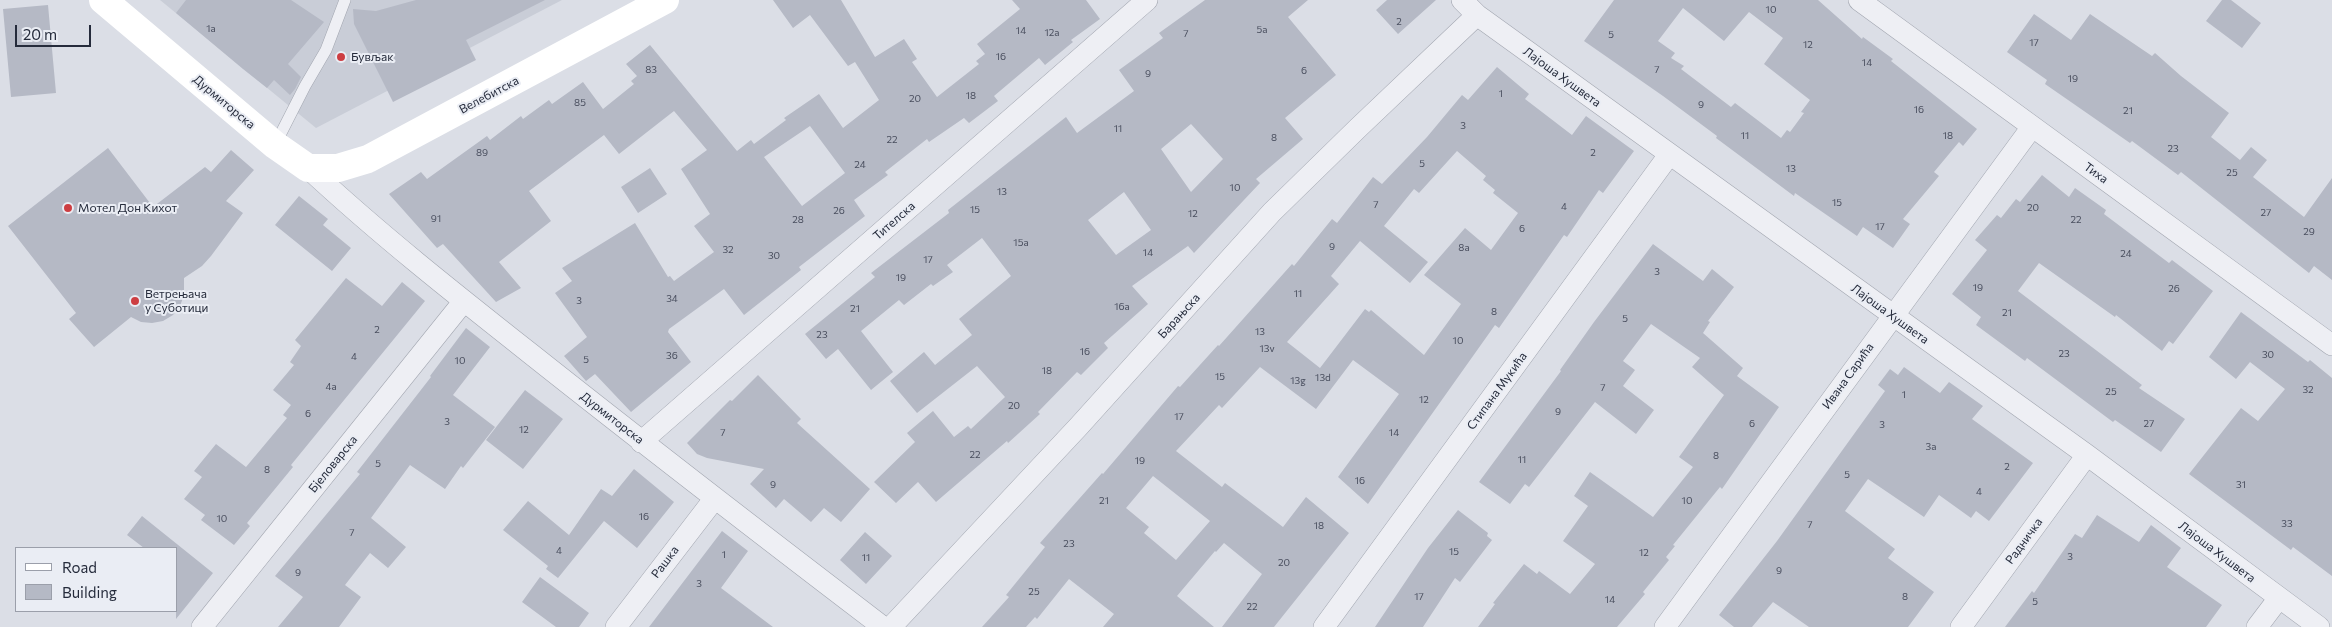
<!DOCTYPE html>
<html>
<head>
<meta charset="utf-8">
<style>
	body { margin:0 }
	#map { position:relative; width:2332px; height:627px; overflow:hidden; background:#dbdee6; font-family:Commissioner,sans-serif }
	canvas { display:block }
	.legend { position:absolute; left:15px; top:547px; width:162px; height:65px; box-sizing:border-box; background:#eaedf4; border:1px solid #9b9faa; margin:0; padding:6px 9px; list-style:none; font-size:15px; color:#252b3b }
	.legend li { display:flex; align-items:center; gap:10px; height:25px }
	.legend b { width:25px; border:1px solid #9b9faa }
	.scale { position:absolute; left:15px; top:25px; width:76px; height:22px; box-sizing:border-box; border:2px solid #252b3b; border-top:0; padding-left:6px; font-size:15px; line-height:18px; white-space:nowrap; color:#252b3b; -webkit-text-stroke:4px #eaedf4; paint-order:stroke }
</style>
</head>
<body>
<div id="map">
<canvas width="2332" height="627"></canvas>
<ul class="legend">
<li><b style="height:6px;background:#fff"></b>Road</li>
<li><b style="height:14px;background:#b5b9c5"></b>Building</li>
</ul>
<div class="scale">20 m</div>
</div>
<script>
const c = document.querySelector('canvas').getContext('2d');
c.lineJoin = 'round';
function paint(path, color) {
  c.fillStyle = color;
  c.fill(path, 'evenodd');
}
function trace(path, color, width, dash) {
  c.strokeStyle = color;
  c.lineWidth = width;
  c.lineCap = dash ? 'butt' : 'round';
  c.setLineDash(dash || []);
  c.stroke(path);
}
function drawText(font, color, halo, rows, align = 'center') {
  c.font = font + ' Commissioner,sans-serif';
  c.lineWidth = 4;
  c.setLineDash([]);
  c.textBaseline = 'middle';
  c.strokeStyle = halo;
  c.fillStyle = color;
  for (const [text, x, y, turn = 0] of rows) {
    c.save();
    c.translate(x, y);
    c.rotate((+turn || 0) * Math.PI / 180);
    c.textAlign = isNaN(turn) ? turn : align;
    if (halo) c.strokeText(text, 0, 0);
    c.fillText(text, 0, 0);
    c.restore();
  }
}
paint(new Path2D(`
	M160,0H562L316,128Z`), '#c9cdd7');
paint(new Path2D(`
	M186,0H291L324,22L288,64L301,77L295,89L290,95L274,80L267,88L243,69L176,13Z
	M416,0H545L466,40L476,60L393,102L354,24L353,9L376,11Z
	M773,0H841L875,57L904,39L917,59L912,62L937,97L979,64L976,61L985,54L977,44L1020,9L1012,0H1086L1100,19L1071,40L1073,42L1045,65L1039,58L994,96L998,101L969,123L964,118L929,142L927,139L885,172L888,175L854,200L865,216L799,267L801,270L744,315L724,289L669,329L668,332L691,362L631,412L595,374L586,381L564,356L587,337L555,293L572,281L562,268L635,223L668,277L670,276L674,281L714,252L694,226L710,214L681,169L707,150L674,111L619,154L604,135L529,191L551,221L499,262L521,288L496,302L443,244L437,248L389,194L421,172L427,179L487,136L490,140L521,116L523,119L549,100L552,104L583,82L603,109L634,84L631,81L637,76L626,64L650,45L737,151L751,140L754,144L786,120L784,118L819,94L843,128L879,100L855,62L848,66L810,15L793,28ZM810,126L845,173L802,206L764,157Z
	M1205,0H1308L1288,17L1336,75L1285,118L1303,139L1256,179L1260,183L1194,253L1188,246L1132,286L1148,304L1104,343L1108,348L1081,375L1077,372L1038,412L1040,414L1008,443L1007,441L936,502L918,482L896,503L874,482L915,442L907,433L933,411L954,437L968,426L971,429L1005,397L977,366L917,413L890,381L924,352L935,365L972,335L959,319L1011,276L982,238L947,265L953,272L933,286L931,284L904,305L899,300L861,331L893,372L871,390L838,349L826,359L805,334L875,277L871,273L949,213L948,210L1066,117L1077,133L1134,91L1119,70L1163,38L1159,33ZM1191,124L1223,159L1191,192L1161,149ZM1124,192L1151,230L1116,255L1088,220Z
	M1387,0H1436L1398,34L1376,10Z
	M1614,0H1818L1862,39L1863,37L1893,59L1891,61L1977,129L1963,146L1959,142L1934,172L1939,176L1903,219L1910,224L1893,248L1863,227L1857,236L1795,193L1794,196L1716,138L1717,136L1663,96L1584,41ZM1683,8L1724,41L1749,12L1783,38L1764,64L1810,100L1801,112L1804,113L1790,132L1787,130L1781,138L1735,103L1731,107L1681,69L1684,66L1671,58L1675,53L1658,41Z
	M2222,0H2231L2261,23L2242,48L2206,21Z
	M48,5L56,93L11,97L3,9Z
	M2034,14L2071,40L2090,14L2152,56L2155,53L2181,76L2229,113L2211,137L2240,160L2251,147L2267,160L2253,177L2304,217L2332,178V280L2314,266L2309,273L2181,172L2178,175L2132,141L2130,143L2045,84L2047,80L2007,52Z
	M1497,67L1529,94L1525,99L1572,135L1586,116L1634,151L1603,193L1599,190L1567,237L1564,235L1499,328L1495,325L1368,504L1338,477L1399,394L1353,360L1316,409L1260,367L1222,408L1219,405L1176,451L1222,487L1225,483L1283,527L1306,497L1349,533L1274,627H1222L1262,574L1224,543L1216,552L1215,551L1177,596L1214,627H1103L1114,614L1069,579L1037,619L1035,617L1026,627H982L1009,597L1006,595L1045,547L1040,543L1102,473L1103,474L1178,386L1180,387L1218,345L1219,346L1292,264L1294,266L1332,219L1337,223L1373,177L1382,184L1427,137L1462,95L1468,100ZM1457,151L1486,176L1483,180L1495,190L1493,193L1518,213L1491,250L1465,228L1424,275L1461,304L1424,355L1371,310L1369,312L1365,309L1320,368L1287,342L1339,284L1331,276L1360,241L1410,283L1428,262L1384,226L1414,189L1419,193ZM1153,476L1210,521L1176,560L1144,533L1149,527L1126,508Z
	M108,148L153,207L205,167L211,172L231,150L254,170L226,201L243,213L211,256L202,266L184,278V295L180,306L173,315L163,321L152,323L141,322L131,317L94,347L69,319L76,313L8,226Z
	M650,168L667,194L638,213L621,187Z
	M2042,175L2069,197L2075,188L2106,210L2104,214L2169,263L2172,260L2213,291L2173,344L2169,341L2162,351L2116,315L2115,317L2039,263L2018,291L2142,385L2139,388L2185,419L2161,452L2115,420L2113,422L2027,358L2025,361L1976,325L1981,317L1952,294L1987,250L1975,240L1997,215L2001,218L2016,199L2020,202Z
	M299,196L328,219L323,225L351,248L332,271L275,225Z
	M1653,244L1703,281L1712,269L1734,287L1708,321L1710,322L1703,333L1743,368L1737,376L1779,407L1722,489L1720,487L1673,545L1675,546L1666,557L1669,560L1643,592L1645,594L1617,627H1478L1495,604L1493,603L1524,564L1537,574L1539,571L1570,594L1595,564L1563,541L1588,506L1574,496L1590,472L1653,517L1693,467L1679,457L1724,395L1692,367L1700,358L1651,324L1623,361L1635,370L1623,386L1654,410L1636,434L1595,402L1529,487L1525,484L1510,504L1479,482L1561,371L1560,370L1594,322Z
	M346,278L382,306L402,282L425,301L291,465L293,467L247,523L250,526L234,545L201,520L205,515L184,499L202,477L194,471L216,444L246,467L287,418L283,415L291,405L273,390L294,365L290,362L301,346L295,340Z
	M2241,312L2308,362L2310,360L2332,378V576L2293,547L2291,550L2189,474L2241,408L2258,421L2285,389L2250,362L2236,379L2209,357Z
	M466,328L490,347L453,395L495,427L463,468L461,466L445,489L410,465L371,518L406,547L388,568L370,553L345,585L361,597L339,627H278L303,597L275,576L360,474L357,472L431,377L430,376Z
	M1904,367L1940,393L1949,382L1983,406L1972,419L2033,463L1989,521L1976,511L1971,518L1939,495L1924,517L1868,479L1845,511L1895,549L1888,558L1934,592L1908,627H1809L1773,602L1752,627H1734L1719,615L1777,541L1885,391L1878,385L1890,369L1898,375Z
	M758,375L801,419L797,423L870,489L841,522L824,508L811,522L784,499L776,508L750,484L764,469L707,458L697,454L687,443L730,400L732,401Z
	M525,390L563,419L523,469L486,440Z
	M634,469L674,502L637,548L604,521L558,578L546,569L548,566L503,530L528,501L569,535L601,489L612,496Z
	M1458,510L1488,533L1487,536L1492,540L1460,582L1455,578L1423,627H1375L1428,548Z
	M2097,515L2139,542L2151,525L2181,548L2167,567L2222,605L2206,627H2005L2032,591L2034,593L2075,534L2082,538Z
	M142,516L213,573L176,619V548H144L127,535Z
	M722,531L748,551L721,588L773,627H649Z
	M865,532L892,556L866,584L840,560Z
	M540,577L589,613L579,627H556L522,602Z`), '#b5b9c5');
const lane = new Path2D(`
	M275,145L305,86L326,50L345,0`);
const street = new Path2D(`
	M1462,0L1477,15L2087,455L2319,627
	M1859,0L2332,345
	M308,168C379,234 455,294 531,354C647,446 765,537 883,627
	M641,442L1147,0
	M202,627L464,301
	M616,627L715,498
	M891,627L1079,426L1272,212L1358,128L1477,15
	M1324,627L1669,155
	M1665,627L2032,127
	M1961,627L2087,455
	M2257,627L2279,598`);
trace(lane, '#a1a5af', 12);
trace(street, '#a1a5af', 22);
trace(lane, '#eeeff4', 11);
trace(street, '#eeeff4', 21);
trace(new Path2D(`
	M103,0L275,145L308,168H338L368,159L665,0`), '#fff', 28);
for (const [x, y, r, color] of [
	[341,57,5,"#cd3e42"],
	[68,208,5,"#cd3e42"],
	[135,301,5,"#cd3e42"]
]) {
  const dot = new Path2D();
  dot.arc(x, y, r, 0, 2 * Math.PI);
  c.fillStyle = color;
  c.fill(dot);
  trace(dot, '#eaedf4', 2);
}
drawText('10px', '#494e5e', null, [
	["10",1771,10],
	["2",1399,22],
	["1a",211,29],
	["5a",1262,30],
	["14",1021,31],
	["12a",1052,33],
	["7",1186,34],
	["5",1611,35],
	["17",2034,43],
	["12",1808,45],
	["16",1001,57],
	["14",1867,63],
	["83",651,70],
	["7",1657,70],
	["6",1304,71],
	["9",1148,74],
	["19",2073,79],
	["1",1501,94],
	["18",971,96],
	["20",915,99],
	["85",580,103],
	["9",1701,105],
	["16",1919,110],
	["21",2128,111],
	["3",1463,126],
	["11",1118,129],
	["11",1745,136],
	["18",1948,136],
	["8",1274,138],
	["22",892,140],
	["23",2173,149],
	["89",482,153],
	["2",1593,153],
	["5",1422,164],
	["24",860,165],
	["13",1791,169],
	["25",2232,173],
	["10",1235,188],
	["13",1002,192],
	["15",1837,203],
	["7",1376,205],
	["4",1564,207],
	["20",2033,208],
	["15",975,210],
	["26",839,211],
	["27",2266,213],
	["12",1193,214],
	["91",436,219],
	["28",798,220],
	["22",2076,220],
	["17",1880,227],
	["6",1522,229],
	["29",2309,232],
	["15a",1021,243],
	["9",1332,247],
	["8a",1464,248],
	["32",728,250],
	["14",1148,253],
	["24",2126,254],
	["30",774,256],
	["17",928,260],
	["3",1657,272],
	["19",901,278],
	["19",1978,288],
	["26",2174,289],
	["11",1298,294],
	["34",672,299],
	["3",579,301],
	["16a",1122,307],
	["21",855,309],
	["8",1494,312],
	["21",2007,313],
	["5",1625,319],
	["2",377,330],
	["13",1260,332],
	["23",822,335],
	["10",1458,341],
	["13v",1267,349],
	["16",1085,352],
	["23",2064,354],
	["30",2268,355],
	["36",672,356],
	["4",354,357],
	["5",586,360],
	["10",460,361],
	["18",1047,371],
	["15",1220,377],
	["13d",1323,378],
	["13g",1298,381],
	["4a",331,387],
	["7",1603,388],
	["32",2308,390],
	["25",2111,392],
	["1",1904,395],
	["12",1424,400],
	["20",1014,406],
	["9",1558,412],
	["6",308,414],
	["17",1179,417],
	["3",447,422],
	["6",1752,424],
	["27",2149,424],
	["3",1882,425],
	["12",524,430],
	["7",723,433],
	["14",1394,433],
	["3a",1931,447],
	["22",975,455],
	["8",1716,456],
	["11",1522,460],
	["19",1140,461],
	["5",378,464],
	["2",2007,467],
	["8",267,470],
	["5",1847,475],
	["16",1360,481],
	["9",773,485],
	["31",2241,485],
	["4",1979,492],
	["21",1104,501],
	["10",1687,501],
	["16",644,517],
	["10",222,519],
	["33",2287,524],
	["7",1810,525],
	["18",1319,526],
	["7",352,533],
	["23",1069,544],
	["4",559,551],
	["15",1454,552],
	["12",1644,553],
	["1",724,555],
	["3",2070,557],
	["11",866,558],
	["20",1284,563],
	["9",1779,571],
	["9",298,573],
	["3",699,584],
	["25",1034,592],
	["17",1419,597],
	["8",1905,597],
	["14",1610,600],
	["5",2035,602],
	["22",1252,607]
]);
drawText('12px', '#252b3b', '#eaedf4', [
	["Бувљак",351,57],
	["Мотел Дон Кихот",78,208],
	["Ветрењача",145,294],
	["у Суботици",145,308]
], 'left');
drawText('12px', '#252b3b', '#eaedf4', [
	["Лајоша Хушвета",1562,77,36],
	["Велебитска",489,95,-28],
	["Дурмиторска",224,102,40],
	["Тиха",2096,173,36],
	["Тителска",894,221,-41],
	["Лајоша Хушвета",1890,314,36],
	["Барањска",1179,316,-48],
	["Ивана Сарића",1848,376,-54],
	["Стипана Мукића",1497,391,-54],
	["Дурмиторска",612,418,38],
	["Бјеловарска",333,464,-51],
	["Радничка",2024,541,-54],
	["Лајоша Хушвета",2217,552,37],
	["Рашка",665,562,-53]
]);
</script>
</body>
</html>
